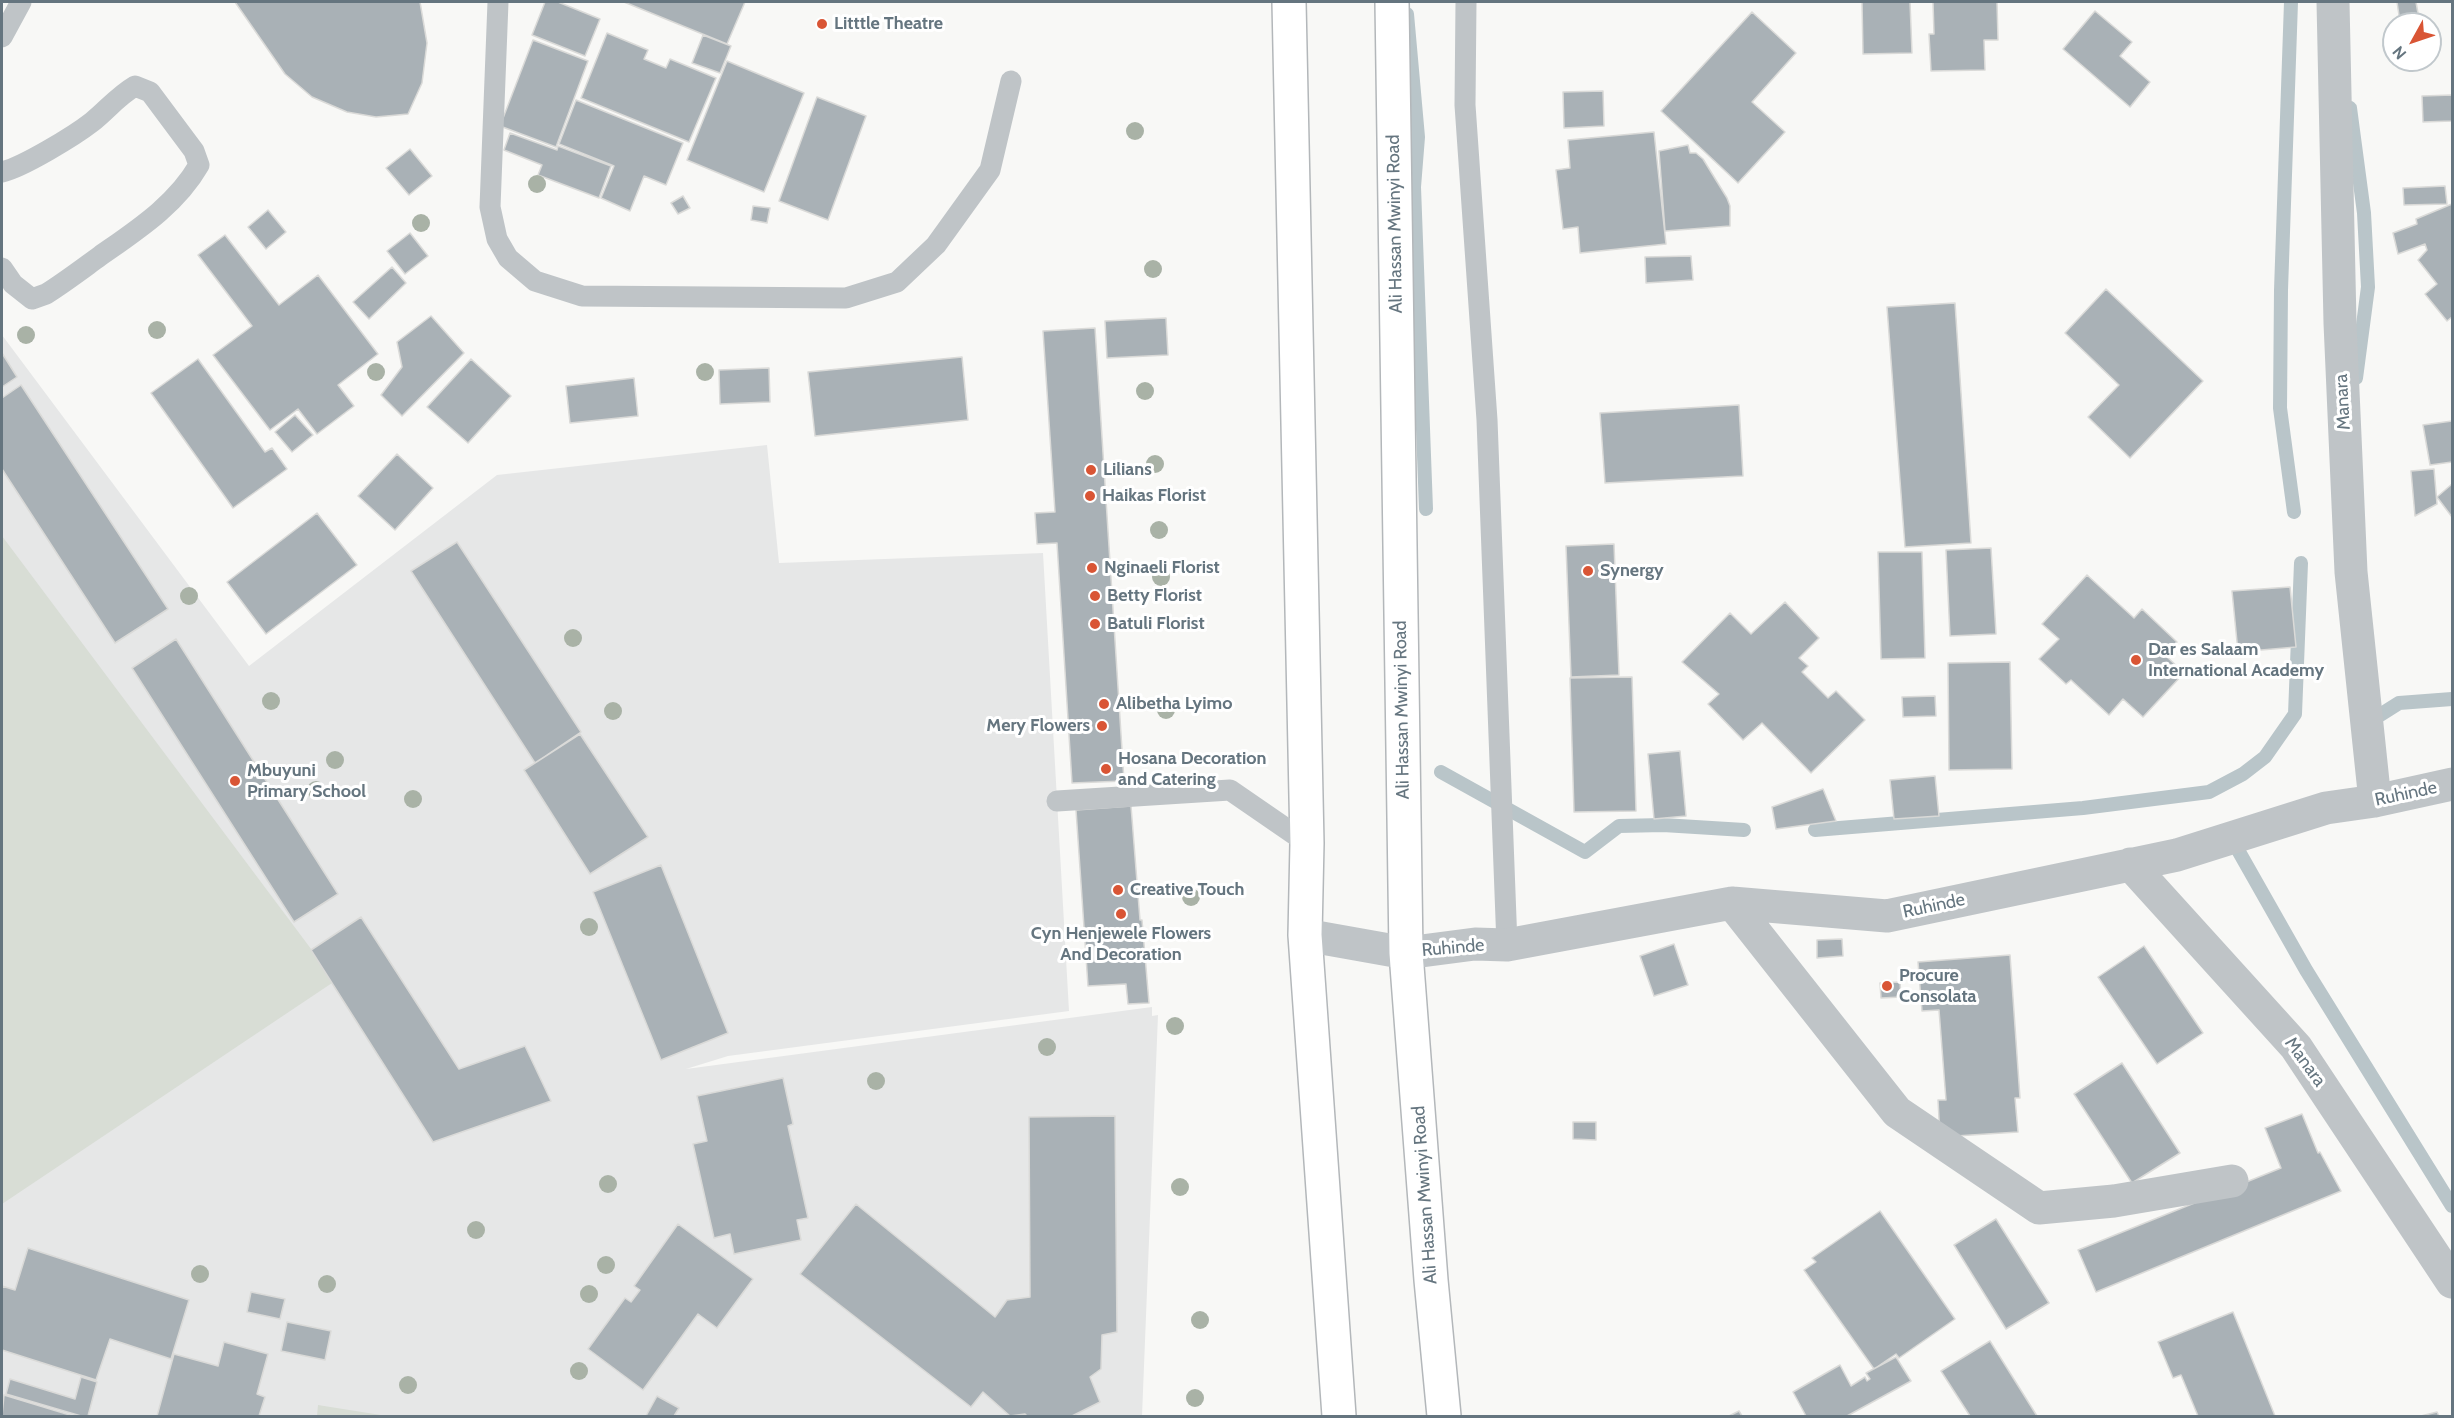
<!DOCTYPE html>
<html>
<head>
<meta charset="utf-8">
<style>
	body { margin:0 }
	#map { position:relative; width:2454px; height:1418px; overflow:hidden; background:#f8f8f6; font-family:Cabin,sans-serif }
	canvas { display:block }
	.frame { position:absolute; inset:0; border:3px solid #65757f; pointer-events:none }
	.north { position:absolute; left:2382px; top:12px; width:60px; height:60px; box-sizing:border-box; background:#fff; border:2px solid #c1c8cc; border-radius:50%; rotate:230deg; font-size:16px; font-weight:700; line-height:24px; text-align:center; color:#65757f }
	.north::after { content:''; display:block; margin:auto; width:21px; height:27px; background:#d95535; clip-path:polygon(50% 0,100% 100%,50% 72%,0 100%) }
</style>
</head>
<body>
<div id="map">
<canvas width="2454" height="1418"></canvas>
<div class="frame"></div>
<div class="north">N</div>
</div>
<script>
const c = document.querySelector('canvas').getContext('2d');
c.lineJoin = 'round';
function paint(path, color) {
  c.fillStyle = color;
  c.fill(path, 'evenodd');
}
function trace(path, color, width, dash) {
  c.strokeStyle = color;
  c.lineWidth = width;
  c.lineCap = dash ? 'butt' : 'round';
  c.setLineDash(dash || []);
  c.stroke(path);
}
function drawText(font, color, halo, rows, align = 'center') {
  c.font = font + ' Cabin,sans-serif';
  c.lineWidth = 6;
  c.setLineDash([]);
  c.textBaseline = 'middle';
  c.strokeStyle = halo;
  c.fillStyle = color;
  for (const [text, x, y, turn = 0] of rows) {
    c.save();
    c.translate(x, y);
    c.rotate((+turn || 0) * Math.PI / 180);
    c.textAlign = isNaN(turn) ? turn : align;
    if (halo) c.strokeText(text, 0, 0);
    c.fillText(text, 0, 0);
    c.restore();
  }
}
paint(new Path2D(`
	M2,335L249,666L497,475L767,445L779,563L1043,553L1069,1011L728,1056L686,1069L1152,1007V1016L1158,1015L1142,1416H2Z`), '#e6e7e7');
paint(new Path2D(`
	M2,536L335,981L2,1204Z
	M318,1405L387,1416H317Z`), '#d8ddd5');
trace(new Path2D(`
	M2291,2L2281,290L2280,408L2294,512
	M1407,14L1418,137L1414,187L1426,509
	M2350,108L2364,213L2368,287L2356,378
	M2366,709L2380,715L2399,703L2452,699
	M1441,772L1585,852L1619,826L1663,825L1744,830
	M1815,830L2083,808L2209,792L2243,774L2265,757L2295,714L2301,563
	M2234,843L2306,970L2452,1206`), '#b9c5c9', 14);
const building = new Path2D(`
	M235,2H420L427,43L422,83L408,114L376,117L347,112L312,97L285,74Z
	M545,2H558L600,19L585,56L532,35Z
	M624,2H745L727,44Z
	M1862,2H1910L1912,53L1863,54Z
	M1933,2H1997L1998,40H1984L1985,70L1931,71L1929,34H1934Z
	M2397,2H2416L2419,19L2400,22Z
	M2095,11L2132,42L2120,56L2150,82L2130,107L2063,49Z
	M1752,12L1796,53L1752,102L1785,132L1738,183L1661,111Z
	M607,33L648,50L644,59L666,68L670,59L716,78L689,142L581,98Z
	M703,35L731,46L720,73L692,63Z
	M533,40L588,61L556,147L500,126Z
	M727,61L804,93L764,192L687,160Z
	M1603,91L1604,126L1564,128L1563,92Z
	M2452,95V121L2423,122L2422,96Z
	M817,97L866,116L828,220L779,201Z
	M576,100L683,143L666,185L644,176L630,211L601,198L614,166L559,144Z
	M1654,132L1666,244L1580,253L1578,227L1563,229L1556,170L1570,168L1568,140Z
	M510,133L557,150L558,146L611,166L599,198L538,175L542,165L504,150Z
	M1688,145L1690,153H1696L1703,159L1727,198L1730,206V226L1665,231L1659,151Z
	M410,149L432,176L409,195L386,168Z
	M2445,186L2447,204L2404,205L2403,188Z
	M683,196L690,208L678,214L671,203Z
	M2452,204V317L2447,321L2425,294L2437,284L2418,260L2427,250L2425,244L2398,254L2393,233L2417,224L2416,219Z
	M753,206L770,208L767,223L751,220Z
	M268,210L286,232L266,249L248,227Z
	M410,233L428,256L405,274L387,251Z
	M225,235L279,305L318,275L378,354L338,385L354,406L317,434L298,409L270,430L213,355L252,326L198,255Z
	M1691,256L1693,280L1646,283L1645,257Z
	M392,267L406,283L369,319L353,302Z
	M2106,289L2203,381L2130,458L2088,417L2119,385L2065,333Z
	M1955,303L1971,543L1905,547L1887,307Z
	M431,316L464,353L402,416L381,395L402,367L397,342Z
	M1166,318L1168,355L1107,358L1105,321Z
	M1095,328L1124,781L1072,783L1057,543L1037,544L1035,513L1055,512L1043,331Z
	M2,353L17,377L2,387Z
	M962,357L968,420L815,436L808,372Z
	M198,359L265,452L272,448L287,469L233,508L151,393Z
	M471,359L511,396L468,443L427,407Z
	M769,368L770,402L720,404L719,370Z
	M634,378L638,416L570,423L566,386Z
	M21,385L168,609L115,643L2,469V398Z
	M1739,405L1743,476L1605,483L1600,413Z
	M295,415L313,435L292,452L275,432Z
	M2452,421V462L2430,465L2423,425Z
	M397,454L433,488L395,530L358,496Z
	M2434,469L2437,504L2415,516L2411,471Z
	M2452,484V517L2437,497Z
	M317,513L357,565L266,634L227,582Z
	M457,542L581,732L535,763L411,571Z
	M1614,544L1619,675L1571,677L1566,546Z
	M1991,548L1996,634L1950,636L1946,550Z
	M1878,552H1922L1925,658L1881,659Z
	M2087,575L2134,618L2142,609L2177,642L2165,655L2184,673L2143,717L2123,699L2109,715L2071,680L2066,684L2039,659L2059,639L2042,624Z
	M2290,587L2296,647L2238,652L2232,591Z
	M1785,602L1819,638L1799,658L1808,666L1802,672L1828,698L1836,691L1865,720L1811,773L1762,723L1743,740L1708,704L1719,694L1682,662L1730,613L1751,634Z
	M176,639L338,894L294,922L132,668Z
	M2010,662L2012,769L1949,770L1948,663Z
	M1632,677L1636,811L1574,812L1570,678Z
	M1935,696L1936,716L1903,717L1902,697Z
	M580,734L648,837L590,874L524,770Z
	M1680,751L1686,816L1654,819L1648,754Z
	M1935,776L1939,816L1894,819L1890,780Z
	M1823,789L1836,821L1776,829L1772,807Z
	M1131,806L1140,920H1142L1149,1003L1128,1004L1126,984L1088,986L1076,810Z
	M661,865L728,1033L661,1060L593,892Z
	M361,917L459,1069L525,1046L551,1101L433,1142L311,950Z
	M1842,939L1843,956L1817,958V940Z
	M1674,944L1688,985L1654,996L1640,956Z
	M2144,946L2203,1033L2157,1064L2098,977Z
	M2010,955L2020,1098H2015L2018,1132L1940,1137L1938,1100H1946L1939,1010L1922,1011L1918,962Z
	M1900,982L1901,997L1881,998L1880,983Z
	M2122,1063L2180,1153L2132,1183L2074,1094Z
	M783,1078L793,1124L788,1126L808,1218L797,1220L801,1240L734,1254L730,1234L714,1238L693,1144L707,1141L697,1096Z
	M2302,1114L2318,1153L2320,1152L2341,1191L2096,1292L2078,1250L2281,1168L2265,1128Z
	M1115,1116L1117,1332L1102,1335L1101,1369L1090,1377L1100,1402L1072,1416H1027L1025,1414L1010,1416L983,1392L971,1407L800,1274L856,1204L995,1317L1007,1300L1030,1297L1029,1117Z
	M1573,1122H1596V1140L1573,1139Z
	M1880,1211L1955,1319L1899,1358L1896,1354L1874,1369L1804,1270L1816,1262L1812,1258Z
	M1996,1219L2049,1303L2006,1329L1954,1245Z
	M678,1224L753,1279L717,1328L698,1314L643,1390L588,1349L625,1298L631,1302L640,1290L634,1286Z
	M28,1248L189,1300L171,1359L110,1339L96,1380L2,1350V1286L15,1290Z
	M251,1292L285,1299L280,1319L247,1312Z
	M2233,1312L2275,1416H2198L2181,1375L2173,1378L2158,1342Z
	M287,1322L331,1331L325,1360L281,1351Z
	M1990,1341L2037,1416H1970L1941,1371Z
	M224,1342L268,1354L257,1394L265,1397L259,1416H157L174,1354L218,1366Z
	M1896,1357L1911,1381L1847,1416H1806L1793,1392L1840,1365L1851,1386L1865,1377L1867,1381L1870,1379L1866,1373Z
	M81,1377L97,1382L88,1416H81L6,1394L10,1379L75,1399Z
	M4,1395L73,1416H2Z
	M657,1396L679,1408L674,1416H646Z
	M1739,1411L1742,1416H1729Z
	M2437,1412L2439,1416H2421Z`);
paint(building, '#a9b1b6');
trace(building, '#dadad8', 1.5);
const highway = new Path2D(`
	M1289,2L1307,843L1305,935L1339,1416
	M1392,2L1406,953L1431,1280L1444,1416`);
trace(highway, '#b3b7ba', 36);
trace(new Path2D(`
	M498,2L490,207L497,239L508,258L535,281L582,296L846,298L897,282L936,245L990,170L1011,81
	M1466,2L1465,105L1487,420L1507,945
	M2,37L21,2
	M2,172C23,167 74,136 92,122C107,110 118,96 135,86L150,92L194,151L199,165C176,205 137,230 100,256C82,269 65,282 46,294L32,299L13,284L2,268
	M1057,801L1230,790L1307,843`), '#bfc4c7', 21);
trace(new Path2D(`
	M2333,2L2340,323L2351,572L2375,801
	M2130,864L2296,1047L2452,1282
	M1732,903L1897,1112L2039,1208L2114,1201L2232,1181
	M1305,935L1406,953L1475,944L1507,945L1732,903L1887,916L2177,855L2326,808L2375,801L2452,784`), '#bfc4c7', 33);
trace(highway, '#fff', 33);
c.fillStyle = '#a9b2a6';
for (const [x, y] of [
	[1135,131],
	[537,184],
	[421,223],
	[1153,269],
	[157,330],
	[26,335],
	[376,372],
	[705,372],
	[1145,391],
	[1155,464],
	[1159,530],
	[1161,577],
	[189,596],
	[573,638],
	[271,701],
	[1166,710],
	[613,711],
	[335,760],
	[316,790],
	[413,799],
	[1191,897],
	[589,927],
	[1175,1026],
	[1047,1047],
	[876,1081],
	[608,1184],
	[1180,1187],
	[476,1230],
	[606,1265],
	[200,1274],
	[327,1284],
	[589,1294],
	[1200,1320],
	[579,1371],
	[408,1385],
	[1195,1398]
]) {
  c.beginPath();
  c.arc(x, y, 9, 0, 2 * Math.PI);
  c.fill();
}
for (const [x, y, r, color] of [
	[822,24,6,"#d95535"],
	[1091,470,6,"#d95535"],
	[1090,496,6,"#d95535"],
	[1092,568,6,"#d95535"],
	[1588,571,6,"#d95535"],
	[1095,596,6,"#d95535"],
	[1095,624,6,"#d95535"],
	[2136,660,6,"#d95535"],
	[1104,704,6,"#d95535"],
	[1102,726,6,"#d95535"],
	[1106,769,6,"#d95535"],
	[235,781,6,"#d95535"],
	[1118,890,6,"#d95535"],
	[1121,914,6,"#d95535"],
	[1887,986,6,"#d95535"]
]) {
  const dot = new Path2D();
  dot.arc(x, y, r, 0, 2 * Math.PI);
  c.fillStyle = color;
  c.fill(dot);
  trace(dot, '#fff', 2);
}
drawText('bold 18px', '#65757f', '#fff', [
	["Litttle Theatre",834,24],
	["Lilians",1103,470],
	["Haikas Florist",1102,496],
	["Nginaeli Florist",1104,568],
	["Synergy",1600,571],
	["Betty Florist",1107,596],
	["Batuli Florist",1107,624],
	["Dar es Salaam",2148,650],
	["International Academy",2148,671],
	["Alibetha Lyimo",1116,704],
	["Mery Flowers",1090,726,"right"],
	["Hosana Decoration",1118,759],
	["and Catering",1118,780],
	["Mbuyuni",247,771],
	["Primary School",247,792],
	["Creative Touch",1130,890],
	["Cyn Henjewele Flowers",1121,934,"center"],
	["And Decoration",1121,955,"center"],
	["Procure",1899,976],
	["Consolata",1899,997]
], 'left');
drawText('18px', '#65757f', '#fff', [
	["Ali Hassan Mwinyi Road",1395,224,-91],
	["Manara",2343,402,-93],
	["Ali Hassan Mwinyi Road",1402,710,-91],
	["Ruhinde",2406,794,-12],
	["Ruhinde",1934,906,-12],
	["Ruhinde",1453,948,-5],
	["Manara",2305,1062,54],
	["Ali Hassan Mwinyi Road",1425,1195,-94]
]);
</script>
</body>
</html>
